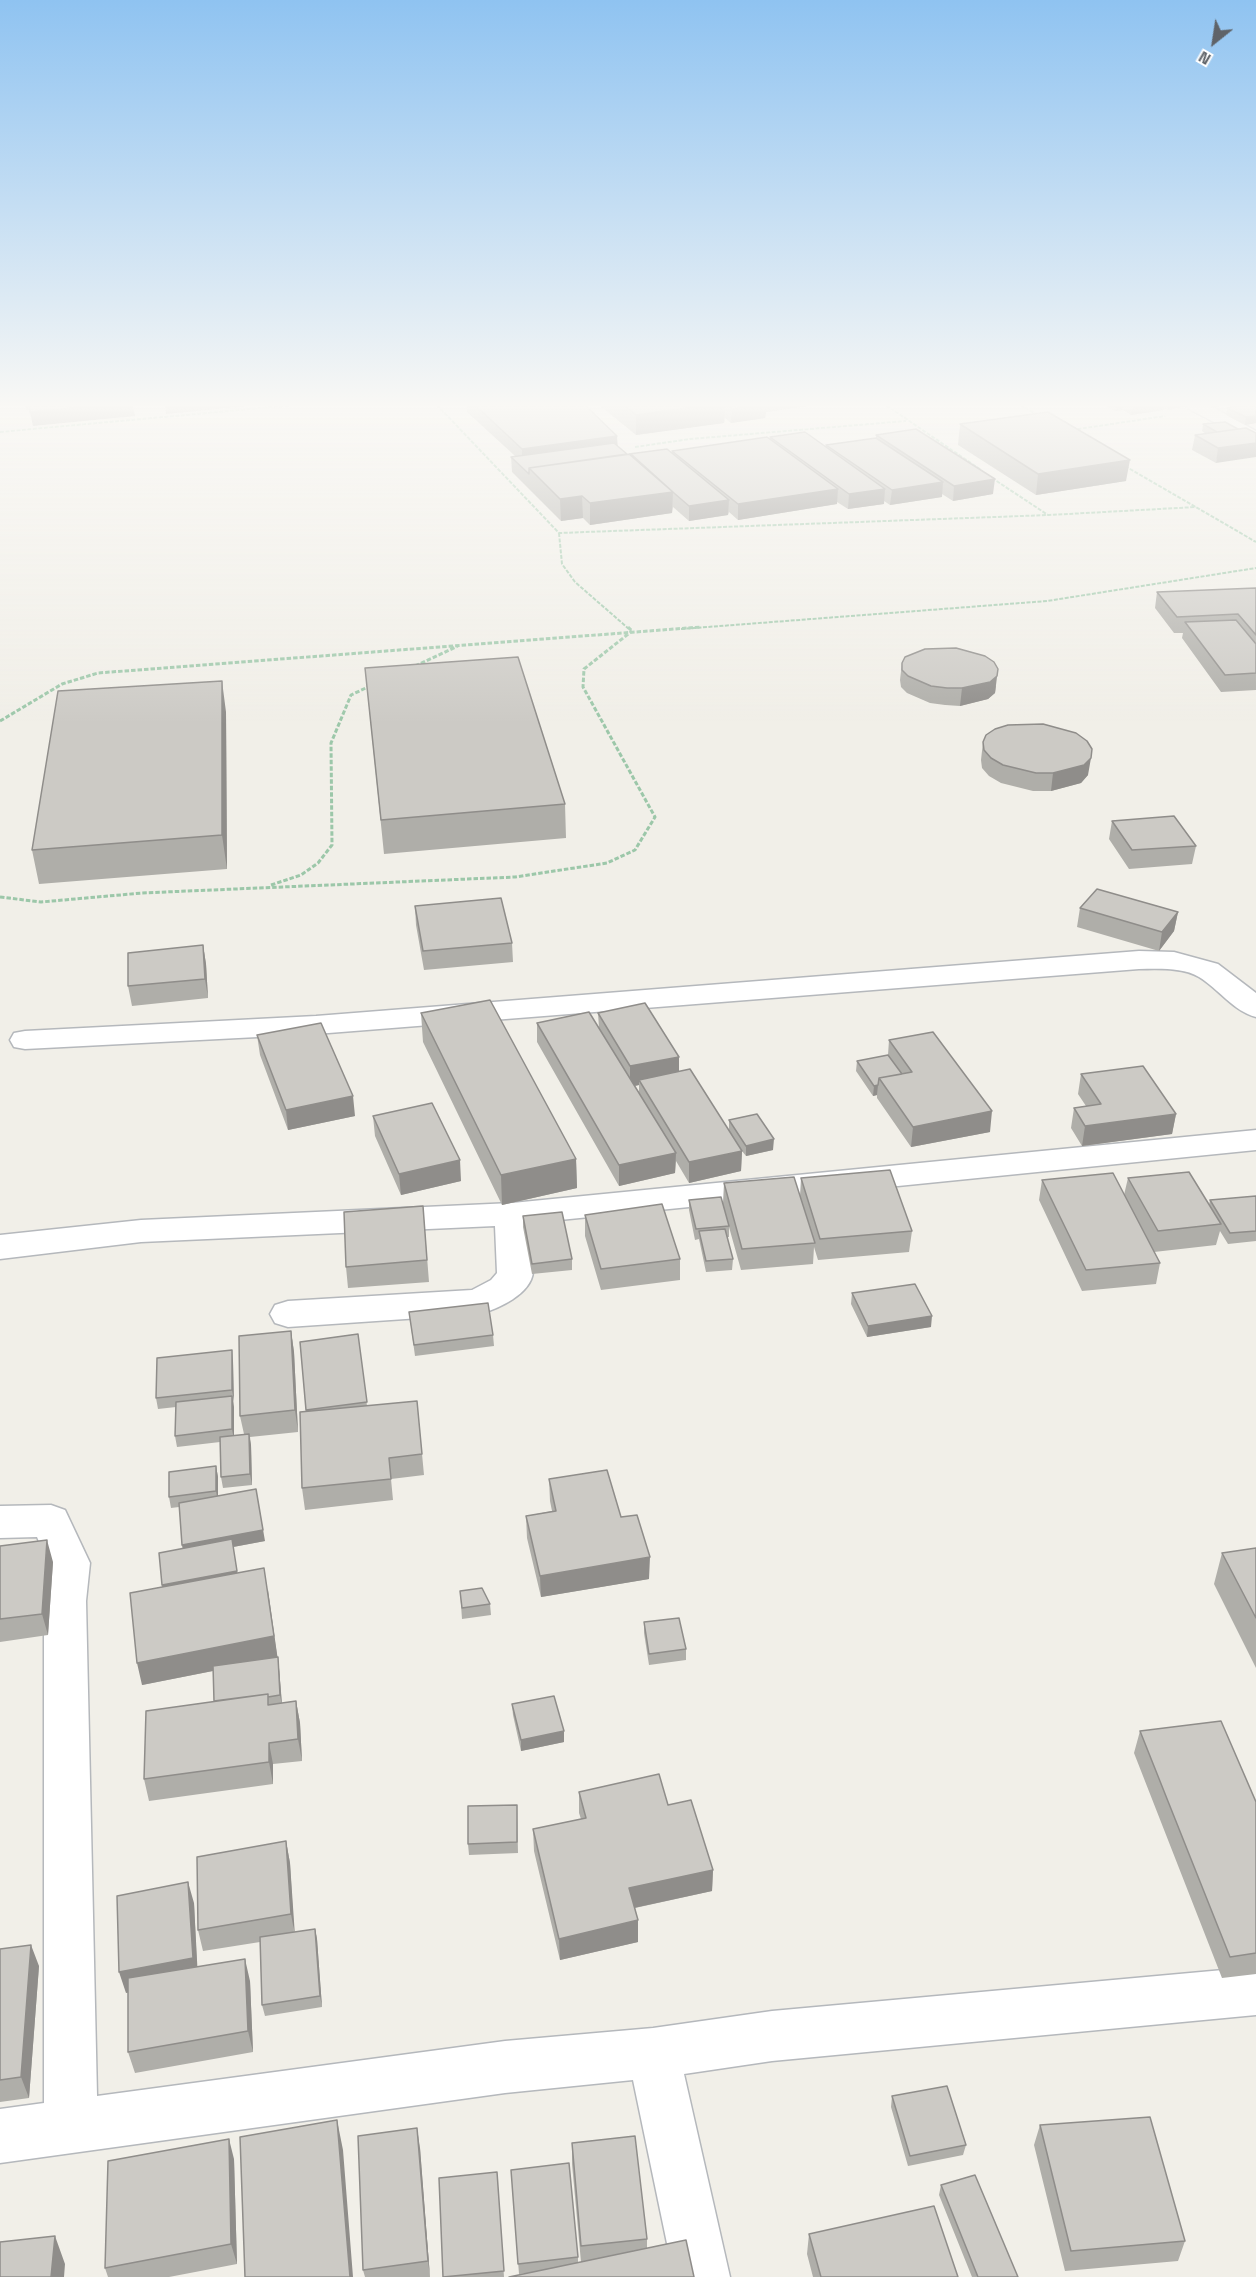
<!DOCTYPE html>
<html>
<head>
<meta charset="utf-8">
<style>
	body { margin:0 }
	#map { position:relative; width:1256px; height:2277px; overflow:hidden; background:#f1efe8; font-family:"Space Grotesk",sans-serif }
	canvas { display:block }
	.north { position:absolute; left:1184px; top:12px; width:60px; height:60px; -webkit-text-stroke:4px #fff; paint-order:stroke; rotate:210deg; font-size:16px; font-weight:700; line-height:24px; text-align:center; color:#5f6368 }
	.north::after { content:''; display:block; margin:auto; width:21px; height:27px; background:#5f6368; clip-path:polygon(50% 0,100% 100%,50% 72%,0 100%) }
</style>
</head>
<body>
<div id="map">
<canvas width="1256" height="2277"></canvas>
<div class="north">N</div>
</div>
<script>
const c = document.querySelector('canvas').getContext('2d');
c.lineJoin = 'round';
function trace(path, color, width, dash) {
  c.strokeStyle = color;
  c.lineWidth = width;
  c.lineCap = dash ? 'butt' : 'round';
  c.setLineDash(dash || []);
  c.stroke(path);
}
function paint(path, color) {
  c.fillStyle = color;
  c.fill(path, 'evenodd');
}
const street = new Path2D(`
	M1186,405H1209L1256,431V444L1189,409Z
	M1139,951L1174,952L1218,964L1256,993V1017C1233,1011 1219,989 1199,977C1182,967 1158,969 1139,969L316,1034L25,1049L14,1047L10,1040L14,1033L25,1031L316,1016Z
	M1256,1130V1150L530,1223C531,1239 534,1256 533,1272C531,1294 498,1309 479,1314L288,1327L275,1323L270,1314L275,1305L288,1301L472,1290L491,1280L497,1273L495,1226L141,1242L0,1259V1235L141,1220L512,1203Z
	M51,1505L65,1510L90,1563L86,1601L97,2096L505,2041L653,2028L772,2011L1256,1967V2015L772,2061L684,2074L730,2277H674L633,2080L505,2093L0,2163V2109L44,2103V1601L48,1563L37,1537L0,1538V1506Z`);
trace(street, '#b5b8bc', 3);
trace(new Path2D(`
	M437,405L559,533L1049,515L1196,507
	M886,405L981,470
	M1020,405L1038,415
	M1072,430L1165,416
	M0,432L294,405
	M635,447L690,439L906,421
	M1125,466L1256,542
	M992,478L1048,515
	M559,533L562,564L575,582L629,629
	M681,629L1047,601L1256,568`), '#9cc7a9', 2, [4, 1.5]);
trace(new Path2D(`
	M628,627L632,631
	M415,666L458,646
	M0,721L62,684L98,673L701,627
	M271,885L301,875L318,863L332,845L331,743L351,695L370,686
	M0,897L41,902L142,893L515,877L607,863L635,850L655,817L583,687L584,669L632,631`), '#9cc7a9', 3, [4.5, 2]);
paint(street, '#fff');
paint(new Path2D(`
	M467,405H585L618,446L627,454L672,452V451L770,439V437L826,447V445L876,438V435L993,494L953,501L942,494V497L890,505L884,501V504L848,509L837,502V504L738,520L729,512L728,515L689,521L673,507L672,513L590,525L583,518L561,521L512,472L511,457L515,456L467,412Z
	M599,405H814L766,412L765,418L731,423L725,418L724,423L636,435Z
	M1104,405H1189L1188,406L1167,410L1164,408V410L1131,415L1123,410L1115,411Z
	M1256,405V423L1245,425L1226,415L1227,408Z
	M1225,422L1216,463L1192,450L1195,435L1206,434L1202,431L1203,424Z
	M960,424L1126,481L1036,495L958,445Z
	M1256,588V690L1221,692L1182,638L1183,633H1174L1155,608L1157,592Z
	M902,663L996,686L995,693L988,699L960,706L945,705L930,703L907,693L901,687L900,680Z
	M365,668L565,804L566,838L384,854Z
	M226,712L227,869L39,884L32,850Z
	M983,742L1088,775L1081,783L1051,791H1033L1001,783L989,776L982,768L981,760Z
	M1112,821L1196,846L1192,864L1129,869L1109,839Z
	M415,906L512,943L513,962L424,970L416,925Z
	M1080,908L1178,912L1174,931L1159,951L1077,927Z
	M203,945L206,964L208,998L132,1006L128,986Z
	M421,1013L576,1159L577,1188L502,1205L423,1042Z
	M598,1013L679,1071L729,1130V1120L773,1150L746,1156L742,1151L741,1171L689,1183L676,1161L675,1173L619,1186L537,1042V1023L599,1028ZM639,1085V1093L634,1086Z
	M257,1035L355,1116L288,1130L260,1055Z
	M889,1040L990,1132L911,1147L877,1098V1095L873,1096L856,1071L857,1061L888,1055Z
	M1081,1074L1176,1114L1172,1134L1082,1146L1071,1128L1074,1108L1086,1106L1078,1094Z
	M373,1116L461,1181L401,1195L375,1136Z
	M801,1178L912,1231L909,1252L818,1260L814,1247L813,1264L741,1270L729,1227V1237H727L733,1259L732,1270L706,1272L699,1239L695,1240L689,1210V1200L723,1203L724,1183L800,1196Z
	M1128,1178L1209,1205L1210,1200L1256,1196V1241L1228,1244L1220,1231L1216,1245L1154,1252L1160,1263L1156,1284L1082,1291L1039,1200L1042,1180L1124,1195Z
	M423,1206L429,1282L348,1288L346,1267Z
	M585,1215L680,1259V1280L601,1290L585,1236Z
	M523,1216L572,1259V1270L532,1274L523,1227Z
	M852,1293L931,1327L867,1337L851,1304Z
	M409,1312L493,1335L494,1346L415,1356Z
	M291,1331L294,1352L298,1432L250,1437L251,1445L252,1485L223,1488L221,1477L220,1442L177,1447L175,1436L176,1407L158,1409L156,1398L233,1361L234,1436L244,1434L240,1416Z
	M358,1334L367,1406L417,1401L424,1475L391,1479L393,1500L305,1510L302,1488L306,1412L300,1342Z
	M216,1466L218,1477V1496L265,1541L233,1547L237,1573L264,1568L279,1668L282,1703L296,1701L300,1723L302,1761L273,1764V1784L149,1801L144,1779L214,1701L213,1671L142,1685L162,1587L183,1549L179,1507L171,1508L169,1497Z
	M549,1479L621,1517L649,1579L541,1597L527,1538L526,1516L552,1511L550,1501Z
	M0,1546L53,1562L48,1635L0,1642Z
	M1256,1548V1668L1214,1584L1222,1553Z
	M460,1591L490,1604L491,1615L462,1619Z
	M644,1622L686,1649V1660L649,1665L644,1633Z
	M512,1704L564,1742L521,1751L513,1715Z
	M1140,1731L1256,1802V1974L1222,1978L1134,1753Z
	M579,1792L668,1805L713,1870L712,1891L635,1908L638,1920V1942L560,1960L534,1851L533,1829L581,1819L579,1813Z
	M517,1805L518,1853L469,1855L468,1844Z
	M286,1841L290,1863L294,1932L315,1929L317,1939L322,2007L265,2016L262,2005L260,1942L203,1951L198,1930Z
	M194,1903L197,1967L250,1981L253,2052L135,2073L128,2052V1992L126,1993Z
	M0,1949L39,1966L29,2098L0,2102Z
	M892,2096L966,2145L963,2155L908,2166L891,2107Z
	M1040,2125L1185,2241L1178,2261L1065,2271L1034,2145Z
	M572,2143L647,2239V2248L530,2273L519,2274L511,2170L578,2257V2263L581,2262L572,2164Z
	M420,2148L430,2277H365L363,2270Z
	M234,2159L237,2264L169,2277H108L105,2268Z
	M497,2172L504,2277H443Z
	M941,2185L1018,2277H972L939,2195Z
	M809,2234L958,2277H813L807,2254Z`), '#afaea9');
paint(new Path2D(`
	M25,405H28L29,410H26Z
	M101,405H133L135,416L33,426L30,412Z
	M165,405H258L166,414Z
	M707,405H725L724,423L636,435V415Z
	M758,405H814L766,412L765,418L731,423L732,409Z
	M1116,405H1124L1123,410L1115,411Z
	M1133,405H1165L1164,410L1131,415Z
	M1168,405H1189L1188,406L1167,410Z
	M1211,405H1227L1211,408Z
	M1256,416V423L1245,425L1246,417Z
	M617,436L618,450L522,463V449Z
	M1256,443V457L1216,463L1218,448Z
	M1130,460L1126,481L1036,495L1038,474Z
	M995,479L993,494L953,501L954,486Z
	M943,482L942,497L890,505L892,490Z
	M838,489L837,504L738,520V504Z
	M885,489L884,504L848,509L849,494Z
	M673,492L672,513L590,525V503Z
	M582,496L583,518L561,521L560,499Z
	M729,500L728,515L689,521V506Z
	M998,669L995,693L988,699L960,706L962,688Z
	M222,681L226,712L227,869L222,835Z
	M1091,758L1088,775L1081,783L1051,791L1053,773Z
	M1178,912L1174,931L1159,951L1162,932Z
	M203,945L206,964L208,998L205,979Z
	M679,1057V1077L639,1080V1085L630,1087V1066Z
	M878,1085L877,1095L873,1096L874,1086Z
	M353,1096L355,1116L288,1130L286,1110Z
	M992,1111L990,1132L911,1147L913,1127Z
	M1176,1114L1172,1134L1082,1146L1085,1126Z
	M774,1139L773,1150L746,1156V1146Z
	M742,1151L741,1171L689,1183V1162Z
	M676,1153L675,1173L619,1186V1165Z
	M576,1159L577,1188L502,1205L501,1175Z
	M460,1160L461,1181L401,1195L399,1174Z
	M932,1316L931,1327L867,1337L868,1326Z
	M291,1331L294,1352L298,1432L295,1410Z
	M232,1350L233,1361L234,1401L232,1390Z
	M232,1396L234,1407V1440L232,1429Z
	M249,1434L251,1445L252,1485L250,1474Z
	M216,1466L218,1477V1502L216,1491Z
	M256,1489L265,1541L233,1547L239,1582L164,1596L162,1585L184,1556L182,1545Z
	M47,1540L53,1562L48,1635L42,1614Z
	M650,1557L649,1579L541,1597L540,1576Z
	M268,1590L279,1668L282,1706L280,1695L278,1658L142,1685L137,1663Z
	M296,1701L300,1723L302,1761L298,1739Z
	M564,1731V1742L521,1751V1740Z
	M269,1743L273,1764V1784L269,1762Z
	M286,1841L290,1863L295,1936L291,1914Z
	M713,1870L712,1891L629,1909V1888Z
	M188,1882L194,1903L198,1979L126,1993L119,1972Z
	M638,1920V1942L560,1960L559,1939Z
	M315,1929L317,1939L322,2007L320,1996Z
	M31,1945L39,1966L29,2098L21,2077Z
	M245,1959L250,1981L253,2052L248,2031Z
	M337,2120L343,2150L353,2277H350Z
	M417,2128L420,2148L430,2277L428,2261Z
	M229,2139L234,2159L237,2264L231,2244Z
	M55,2236L65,2264L64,2277H51Z`), '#8f8d8a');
const building = new Path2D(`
	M29,405H101L30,412Z
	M475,405H585L617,436L522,449Z
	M624,405H707L636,415Z
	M727,405H758L732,409Z
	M1243,405H1256V416L1246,417L1227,408Z
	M1048,412L1130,460L1038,474L960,424Z
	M1225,422L1238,429L1217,432L1203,424Z
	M1246,428L1256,433V443L1218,448L1195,435Z
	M916,429L995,479L954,486L876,435Z
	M805,432L885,489L849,494L770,437Z
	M767,437L838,489L738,504L672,451Z
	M876,438L943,482L892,490L826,445Z
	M614,443L627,454L529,468V474L511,457Z
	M667,449L729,500L689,506L629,454Z
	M631,454L673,492L590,503L582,496L560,499L529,468Z
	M1256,588V635L1238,614L1177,617L1157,592Z
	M1236,620L1256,644V673L1225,675L1185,622Z
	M956,648L985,656L994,662L998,669L997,676L990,682L962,688H947L931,686L908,676L902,670V663L905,657L925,649Z
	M518,657L565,804L381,820L365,668Z
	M222,681V835L32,850L58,691Z
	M1043,724L1076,733L1087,741L1092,749L1091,758L1084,765L1053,773H1036L1003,765L991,758L984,750L983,742L986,735L995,729L1008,725Z
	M1174,816L1196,846L1132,850L1112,821Z
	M1097,889L1178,912L1162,932L1080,908Z
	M501,898L512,943L423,951L415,906Z
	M203,945L205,979L128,986V953Z
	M490,1000L576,1159L501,1175L421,1013Z
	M645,1003L679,1057L630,1066L598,1013Z
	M589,1012L676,1153L619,1165L537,1023Z
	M321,1023L353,1096L286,1110L257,1035Z
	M933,1032L992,1111L913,1127L879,1078L912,1072L889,1040Z
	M888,1055L902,1074L879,1078L878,1085L874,1086L857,1061Z
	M1143,1066L1176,1114L1085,1126L1074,1108L1101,1104L1081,1074Z
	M690,1069L742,1151L689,1162L639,1080Z
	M432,1103L460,1160L399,1174L373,1116Z
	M757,1114L774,1139L746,1146L729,1120Z
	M890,1170L912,1231L820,1239L801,1178Z
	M1189,1172L1221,1224L1158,1231L1128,1178Z
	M1113,1173L1160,1263L1086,1270L1042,1180Z
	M794,1177L815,1243L742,1249L724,1183Z
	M1256,1196V1231L1230,1233L1210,1200Z
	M721,1197L729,1226L696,1229L689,1200Z
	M662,1204L680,1259L601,1269L585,1215Z
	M423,1206L427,1260L346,1267L344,1212Z
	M562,1212L572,1259L532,1264L523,1216Z
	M725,1229L733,1259L706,1261L699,1231Z
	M915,1284L932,1316L868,1326L852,1293Z
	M488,1303L493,1335L414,1345L409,1312Z
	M291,1331L295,1410L240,1416L239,1336Z
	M358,1334L367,1402L306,1410L300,1342Z
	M232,1350V1390L156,1398L157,1358Z
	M232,1396V1429L175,1436L176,1402Z
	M417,1401L422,1454L389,1458L391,1479L302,1488L300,1412Z
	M249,1434L250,1474L221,1477L220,1437Z
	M216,1466V1491L169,1497V1472Z
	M607,1470L621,1517L637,1515L650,1557L540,1576L526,1516L556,1511L549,1479Z
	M256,1489L263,1530L182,1545L179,1503Z
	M232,1539L237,1571L162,1585L159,1553Z
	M47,1540L42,1614L0,1619V1546Z
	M1256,1548V1618L1222,1553Z
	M264,1568L274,1636L137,1663L130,1593Z
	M482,1588L490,1604L462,1608L460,1591Z
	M679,1618L686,1649L649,1654L644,1622Z
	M278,1657L280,1695L268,1697V1694L214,1701L213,1666Z
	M268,1694V1705L296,1701L298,1739L269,1743V1762L144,1779L146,1711Z
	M554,1696L564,1731L521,1740L512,1704Z
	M1221,1721L1256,1802V1953L1230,1957L1140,1731Z
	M659,1774L668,1805L691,1800L713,1870L629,1888L638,1920L559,1939L533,1829L586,1818L579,1792Z
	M517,1805V1842L468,1844V1806Z
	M286,1841L291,1914L198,1930L197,1857Z
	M188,1882L193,1958L119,1972L117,1896Z
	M315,1929L320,1996L262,2005L260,1937Z
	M31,1945L21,2077L0,2080V1949Z
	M245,1959L248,2031L128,2052V1978Z
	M947,2086L966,2145L910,2156L892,2096Z
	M1150,2117L1185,2241L1071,2251L1040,2125Z
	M337,2120L350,2277H245L240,2137Z
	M417,2128L428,2261L363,2270L358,2136Z
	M635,2136L647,2239L581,2246L572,2143Z
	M229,2139L231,2244L105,2268L108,2161Z
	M569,2163L578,2257L518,2264L511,2170Z
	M497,2172L504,2271L443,2277L439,2178Z
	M975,2175L1018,2277H978L941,2185Z
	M934,2206L958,2277H821L809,2234Z
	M55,2236L51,2277H0V2242Z
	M686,2240L694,2277H509Z`);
paint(building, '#cccac5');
trace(building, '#8f8d8a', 1.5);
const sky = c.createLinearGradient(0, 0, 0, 724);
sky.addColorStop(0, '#8fc3f1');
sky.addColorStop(0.56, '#f9f8f5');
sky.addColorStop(1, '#f9f8f500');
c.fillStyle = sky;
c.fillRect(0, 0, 1256, 724);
</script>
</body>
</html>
